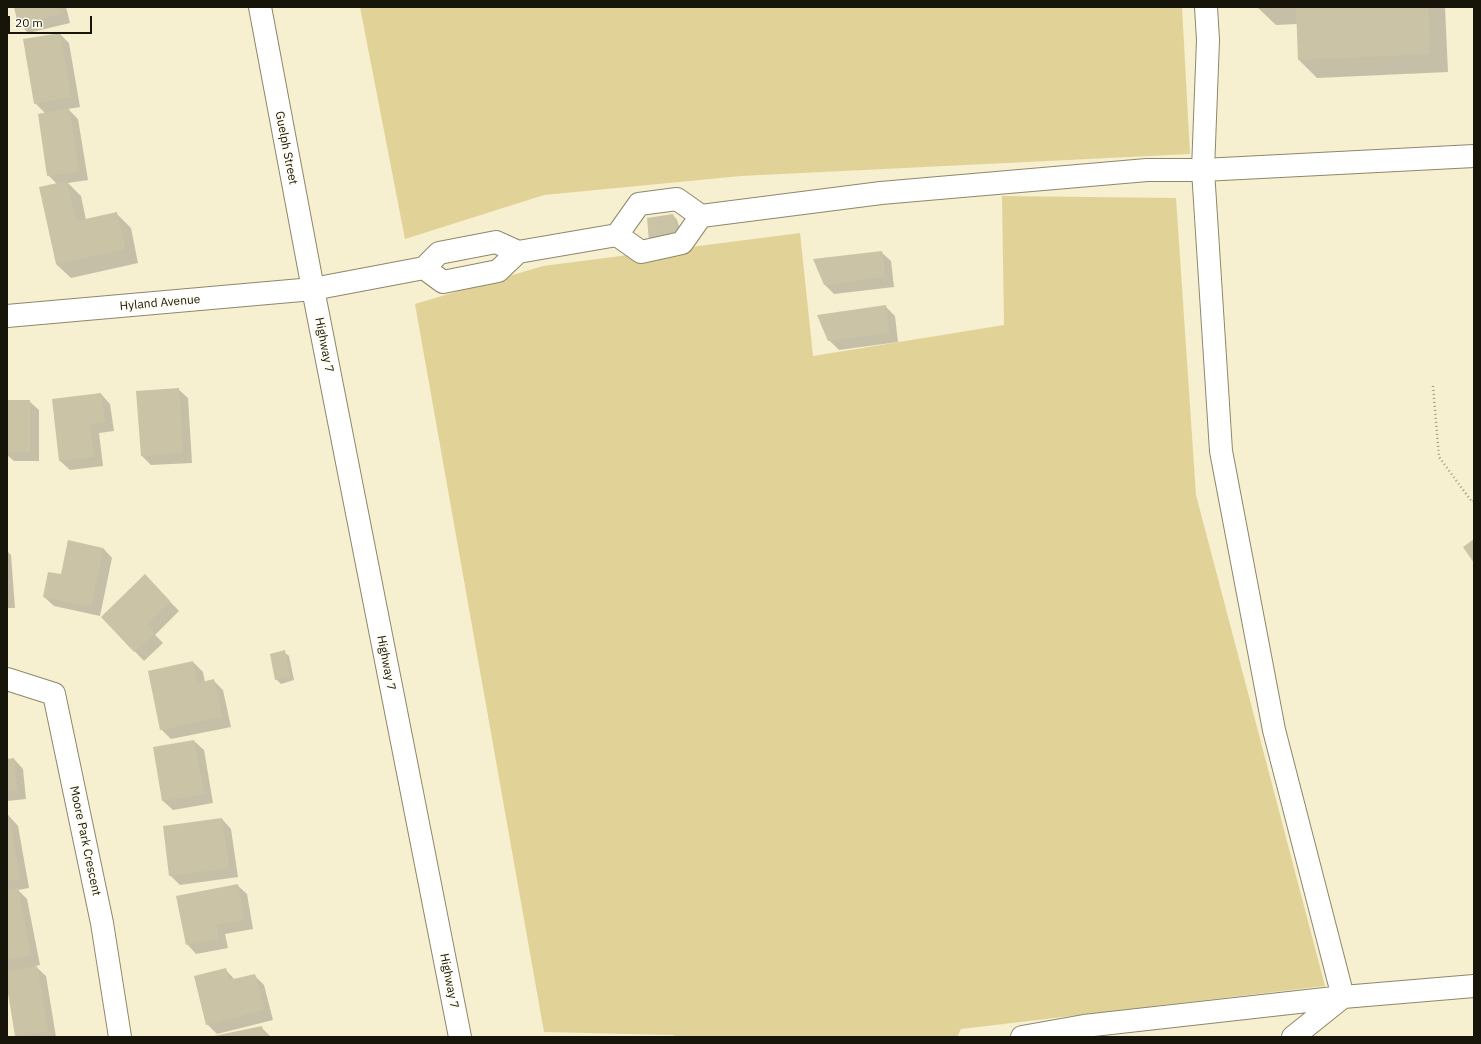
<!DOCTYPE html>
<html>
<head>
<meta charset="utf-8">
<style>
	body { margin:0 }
	#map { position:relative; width:1481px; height:1044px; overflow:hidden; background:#f6efd0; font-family:"IBM Plex Sans",sans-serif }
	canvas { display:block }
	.frame { position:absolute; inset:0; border:8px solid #17140a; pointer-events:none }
	.scale { position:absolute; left:8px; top:16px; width:84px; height:18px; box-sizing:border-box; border:2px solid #17140a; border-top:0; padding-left:5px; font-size:12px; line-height:14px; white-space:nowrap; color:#17140a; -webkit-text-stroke:3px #fffcf0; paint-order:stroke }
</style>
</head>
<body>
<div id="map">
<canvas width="1481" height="1044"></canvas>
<div class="frame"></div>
<div class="scale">20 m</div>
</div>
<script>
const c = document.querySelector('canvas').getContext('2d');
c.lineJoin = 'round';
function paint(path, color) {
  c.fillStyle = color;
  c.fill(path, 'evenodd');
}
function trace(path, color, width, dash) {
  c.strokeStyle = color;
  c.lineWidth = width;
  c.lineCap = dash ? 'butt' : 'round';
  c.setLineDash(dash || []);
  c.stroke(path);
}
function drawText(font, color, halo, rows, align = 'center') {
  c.font = font + ' "IBM Plex Sans",sans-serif';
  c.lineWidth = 3;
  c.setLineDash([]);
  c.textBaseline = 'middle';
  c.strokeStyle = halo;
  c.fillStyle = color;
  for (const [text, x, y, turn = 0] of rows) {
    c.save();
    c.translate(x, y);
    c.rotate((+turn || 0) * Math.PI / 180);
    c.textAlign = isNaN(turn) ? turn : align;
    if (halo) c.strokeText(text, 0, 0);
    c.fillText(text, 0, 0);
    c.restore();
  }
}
paint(new Path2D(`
	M360,7H1182L1190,154L741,176L544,195L405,239Z
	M1002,196L1176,198L1196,495L1325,986L961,1029L957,1037H674V1035L544,1032L415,304L543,266L800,233L813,356L1004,325Z`), '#e1d397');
paint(new Path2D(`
	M15,7H66L70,23L28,33L19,23Z
	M1257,7H1445L1448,72L1317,78L1299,60L1297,24L1276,25Z
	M60,34L69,43L80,107L68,109L78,119L88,180L68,183L81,196L86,220L116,213L131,228L138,263L71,278L56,264L57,184L48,175L45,113L35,103Z
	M673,215L677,220L683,239L648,219Z
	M881,252L891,261L894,287L834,294L825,285Z
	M885,306L895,316L898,342L839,350L829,340Z
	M178,389L188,398L192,463L151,465L142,456Z
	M101,394L110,404L114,431L99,433L103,466L70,470L60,461Z
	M7,401H29L39,410V461H14L7,455Z
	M103,548L112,558L100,616L54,606L44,597L62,576Z
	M7,551L11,555L15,608H7Z
	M154,585L179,611L155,635L163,643L144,661L102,617Z
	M284,652L289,656L294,680L281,684L276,679Z
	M193,662L203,672L205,682L213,680L223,690L231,727L171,739L161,729Z
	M194,741L204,750L213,803L173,810L163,801L154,748Z
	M14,759L23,769L26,799L7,801V760Z
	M9,816L18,826L29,888L18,890L27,899L40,965L35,966L46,976L56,1037L16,1036L7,981V817Z
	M222,819L231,829L238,877L180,885L170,875Z
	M237,885L247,894L253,929L225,934L228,948L196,954L187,944Z
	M225,969L235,980L254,975L264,985L273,1020L217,1034L207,1024Z
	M262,1028L271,1037H215Z`), '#0003');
paint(new Path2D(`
	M14,7H59L61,14L18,24Z
	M1296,7H1428L1430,54L1298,60Z
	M60,33L71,97L34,104L23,39Z
	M69,108L79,171L47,176L38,114Z
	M67,181L76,221L117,212L125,249L56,264L39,187Z
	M673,214L679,235L649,241L647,218Z
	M882,251L885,277L824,285L813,259Z
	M886,305L889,333L828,341L817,315Z
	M179,388L183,453L141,456L136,391Z
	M101,393L105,422L90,424L94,457L59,461L52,399Z
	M7,400H30V452H7Z
	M1474,539V563L1463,547Z
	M68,540L103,548L91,607L43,597L48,572L61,574Z
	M145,574L170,601L146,625L155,633L134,652L101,617Z
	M285,650L290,676L275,680L270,654Z
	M193,661L198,683L214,679L222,717L160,730L148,671Z
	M194,740L204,794L162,801L153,747Z
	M14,758L17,790L7,791V759Z
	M9,815L20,879L7,881V816Z
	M222,818L229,868L169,876L163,826Z
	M238,884L244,920L216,925L219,939L186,945L176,896Z
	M18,888L31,955L7,960V890Z
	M37,966L48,1031L15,1036L7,987V971Z
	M226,968L229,980L255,974L264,1010L206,1025L194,976Z
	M262,1026L264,1037H214V1036Z`), '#cac3a5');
const minor = new Path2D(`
	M617,235L639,204L677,199L701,216L881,193L1147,170H1203L1474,156
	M424,268L443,282L498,271L518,252L617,235L641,252L682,243L701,216
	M7,316L313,289L424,268L439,253L496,242L518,252
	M7,679L54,694L102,923L120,1037
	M1022,1037L1084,1026L1343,997L1274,730L1221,451L1203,170L1208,40L1206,7
	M1293,1037L1343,997L1474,986`);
const major = new Path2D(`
	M260,7L313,289L460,1037`);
trace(minor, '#8e876b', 24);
trace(major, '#8e876b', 24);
trace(new Path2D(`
	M1433,386L1439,457L1472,502L1474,501`), '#a19c85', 2.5, [1, 3]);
trace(minor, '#fff', 22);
trace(major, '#fff', 22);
drawText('12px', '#17140a', '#fffcf0', [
	["Guelph Street",286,148,79],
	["Hyland Avenue",160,303,-5],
	["Highway 7",324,345,79],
	["Highway 7",386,663,79],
	["Moore Park Crescent",85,841,78],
	["Highway 7",449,981,79]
]);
</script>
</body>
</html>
